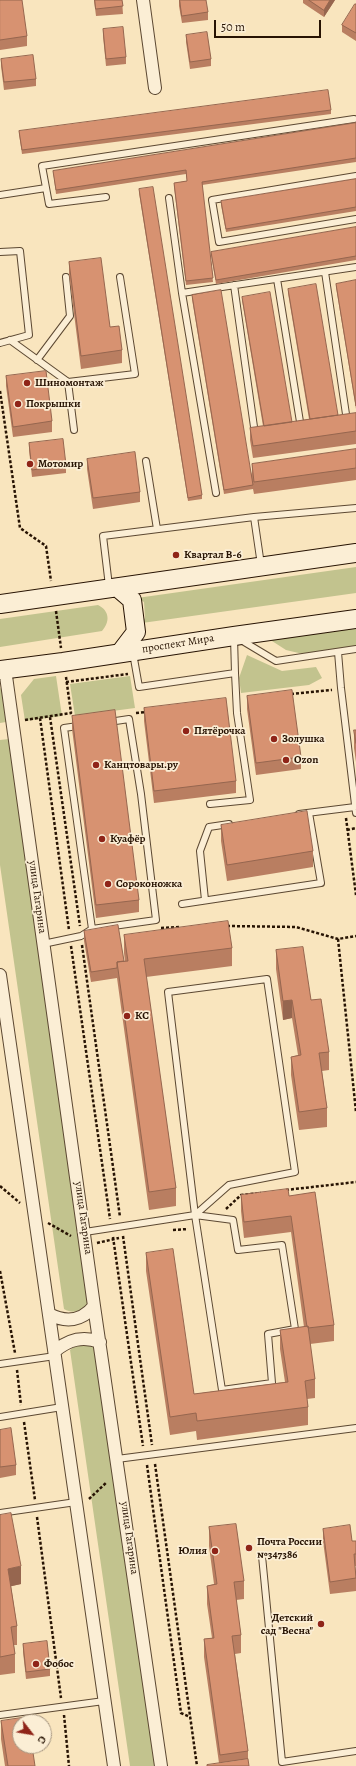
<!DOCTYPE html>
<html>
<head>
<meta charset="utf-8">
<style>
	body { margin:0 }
	#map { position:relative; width:356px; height:1766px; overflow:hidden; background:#f9e5be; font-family:Alegreya,serif }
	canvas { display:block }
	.north { position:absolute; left:12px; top:1714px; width:40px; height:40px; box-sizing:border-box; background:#fbeed5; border:1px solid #a69681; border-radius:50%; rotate:121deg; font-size:11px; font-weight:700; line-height:16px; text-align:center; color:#271303 }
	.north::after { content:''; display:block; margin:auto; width:14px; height:18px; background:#8f2418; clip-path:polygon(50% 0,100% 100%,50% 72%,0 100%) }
	.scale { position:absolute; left:214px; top:20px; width:107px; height:18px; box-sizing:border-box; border:2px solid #271303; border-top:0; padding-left:5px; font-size:12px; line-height:14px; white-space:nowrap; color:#271303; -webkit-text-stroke:3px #fbeed5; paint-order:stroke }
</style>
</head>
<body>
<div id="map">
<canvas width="356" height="1766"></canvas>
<div class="north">С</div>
<div class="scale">50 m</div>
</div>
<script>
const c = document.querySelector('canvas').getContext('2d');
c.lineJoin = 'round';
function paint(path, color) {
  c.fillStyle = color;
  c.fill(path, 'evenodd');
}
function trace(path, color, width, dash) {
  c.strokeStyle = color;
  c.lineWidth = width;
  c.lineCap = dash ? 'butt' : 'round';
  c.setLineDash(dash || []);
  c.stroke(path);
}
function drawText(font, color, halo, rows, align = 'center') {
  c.font = font + ' Alegreya,serif';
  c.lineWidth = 3.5;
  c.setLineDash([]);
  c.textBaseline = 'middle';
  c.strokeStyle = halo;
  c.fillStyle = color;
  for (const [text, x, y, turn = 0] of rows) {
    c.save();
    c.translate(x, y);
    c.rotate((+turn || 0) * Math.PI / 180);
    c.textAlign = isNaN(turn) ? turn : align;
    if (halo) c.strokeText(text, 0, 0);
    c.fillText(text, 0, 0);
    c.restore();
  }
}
paint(new Path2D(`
	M356,567V593L142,623L145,618L144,602L137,598Z
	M98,605C110,611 110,622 102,631L0,647V619Z
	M356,622V647L307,655L286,650L272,641L273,634Z
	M247,655L282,671L316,667L322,678L309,685L241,693L239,678Z
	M56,676L62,716L25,721L21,695L34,679Z
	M130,676L135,708L75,716L70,684Z
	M0,688L3,690L6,722L0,723Z
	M9,739L89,1302C83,1312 73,1314 64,1309L0,865V740Z
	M78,1344L92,1345L96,1350L156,1766H130L70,1350Z`), '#c2c38e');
const lane = new Path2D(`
	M356,176L212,200L219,242L356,219
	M0,195L46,188
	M106,197L49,204L42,166L354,119
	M169,198L182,293L216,493
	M0,252L20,251L29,335L0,343
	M325,272L347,421
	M277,279L301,428
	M234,285L255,434
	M182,293L356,267
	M10,340L68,382L74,430
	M37,360L70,316L66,277
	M68,382L135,374L120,277
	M146,461L157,529
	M254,517L356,508
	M109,586L103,536L254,517L261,565
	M241,640L276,661L356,649
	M338,652L341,688L356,813
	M133,653L139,687L235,673L234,637
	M78,726L64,728L92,929
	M210,804L250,800L237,713L235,673
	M299,814L355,807
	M205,900L200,851L209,827L229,824
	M182,904L321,883L309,813
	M43,944L81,936L92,929L156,920L141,794L129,719L109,722
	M85,1232L195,1215L233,1220L238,1250L282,1245L295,1329L268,1334L272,1383L222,1390L195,1215L168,992L267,979L295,1172L229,1185L195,1215
	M0,1364L55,1356
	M0,1417L62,1407
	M117,1459L356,1428
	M0,1513L76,1502
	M262,1556L282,1762L356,1751
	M0,1715L104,1701`);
const street = new Path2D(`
	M143,0L155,88
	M5,669L94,1306L161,1766
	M0,975L114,1766
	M49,1314C66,1323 82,1321 94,1306
	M55,1351C69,1339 83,1336 100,1342`);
const secondary = new Path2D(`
	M118,588L132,600L136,632L120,653
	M0,604L356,553
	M0,670L63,662L234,636L356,619`);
trace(lane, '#5c4832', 8);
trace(street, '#5c4832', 14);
trace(secondary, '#271303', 20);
trace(new Path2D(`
	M0,391L20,528L46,546L51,581
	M56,611L61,648
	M66,682L128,674
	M291,694L332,690
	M136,713L147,712
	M50,717L80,926
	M40,718L69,930
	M25,720L71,713L66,677
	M346,818L356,895
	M347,830L356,828
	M227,926L296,927L338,939L356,936
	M161,928L180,927
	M338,939L356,1112
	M82,945L120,1217
	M71,946L110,1219
	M0,1186L20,1203
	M286,1190L356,1182
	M226,1209L241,1195L261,1193
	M48,1223L71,1236
	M173,1230L188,1229
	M123,1236L152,1445
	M113,1237L143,1446
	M97,1243L119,1238
	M0,1271L15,1353
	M17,1370L21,1405
	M24,1422L35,1500
	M155,1464L197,1766
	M147,1465L181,1713L190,1717
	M89,1499L107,1482
	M37,1517L61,1698
	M64,1715L69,1766`), '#271303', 2.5, [3, 2]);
trace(lane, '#fbeed5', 6);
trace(street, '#fbeed5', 12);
trace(secondary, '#fbeed5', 18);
paint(new Path2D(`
	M0,0L27,36V46L0,50Z
	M94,0H122L123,14L96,16Z
	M179,0L208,12V20L182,23L179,6Z
	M303,0H335L324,17L303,3Z
	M356,4V41L342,32V25Z
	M103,29L126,57V64L106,66L103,36Z
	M186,35L211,59V66L190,69L186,42Z
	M1,59L36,79V86L4,90L1,66Z
	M331,110V114L22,154L19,134V131Z
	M356,123V162L202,185L213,282L186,285L174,187V183L187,181L186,174L56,194L53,171Z
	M356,179V211L226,232L221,205V201Z
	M139,189L202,495V499L188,501L139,193Z
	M356,227V260L216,284L211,255V252Z
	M69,262L110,327L122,350V363L81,369L69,274Z
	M356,280V409L336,287V284Z
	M288,289L338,415L356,413V444L253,458L250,440V428L263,426L242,300V297L292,422L309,419L288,293Z
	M192,295L252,475V464L356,449V480L254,494L253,489L224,494L192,299Z
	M6,376L52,421V432L13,437L6,386Z
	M29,443L66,465V473L32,477L29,450Z
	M87,459L140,492V502L93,509L87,469Z
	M247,696L301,757V769L256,775L247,709Z
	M144,708L236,781V793L154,803L144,721Z
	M72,716L139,900V912L96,918L72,729Z
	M354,730H356V762L354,748Z
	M221,825L313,851V867L227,881L221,841Z
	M84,931L124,961H125L124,953V935L232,948V966L146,977L176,1188V1206L149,1210L117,978L91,982L84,941Z
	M276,950L311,1000L329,1052V1070L322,1071L327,1108V1127L299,1130L291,1075V1057L298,1055L292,1018L283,1020L276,969Z
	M241,1195L289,1196L334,1325V1341L310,1344L315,1379V1398L307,1399L308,1407V1425L197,1440L196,1431L170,1435L146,1271V1253L194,1394L285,1382L280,1349V1330L304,1327L291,1232L244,1238L241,1211Z
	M0,1430L16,1465V1475L0,1478Z
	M0,1515L21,1584L11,1586L17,1626V1645H14L15,1654V1673L0,1675Z
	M209,1527L244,1581V1599L236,1600L241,1635V1653L235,1654L248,1751V1759L219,1763L204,1657V1639L212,1638L207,1604V1586L214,1584L209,1546Z
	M323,1529L352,1541H356V1566H355L356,1573V1591L330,1594L323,1541Z
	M23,1644L50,1669V1676L26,1679L23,1652Z
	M1,1721L35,1766H5L1,1739Z`), '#b97e61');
paint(new Path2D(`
	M330,0H335L324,17V10Z
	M292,1000V1018L283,1020V1001Z
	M21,1566V1584L8,1587V1569Z`), '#96664f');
const building = new Path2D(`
	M0,0H22L27,36L0,40Z
	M95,0H122L123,6L96,9Z
	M180,0H206L208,12L182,16Z
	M309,0H330L324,10Z
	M355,4H356V33L342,25Z
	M123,27L126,57L106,59L103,29Z
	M207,32L211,59L190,62L186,35Z
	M33,55L36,79L4,82L1,59Z
	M328,90L331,110L22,150L19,131Z
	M356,123V158L202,182L213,278L186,281L174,183L187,181L186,170L56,190L53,171Z
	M356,179V207L226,229L221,201Z
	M153,187L202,495L188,498L139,189Z
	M356,227V256L216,280L211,252Z
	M101,258L110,327L119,326L122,350L81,356L69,262Z
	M356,280V406L336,284Z
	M316,284L338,415L310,419L288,289Z
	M221,290L253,485L224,490L192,295Z
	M270,292L292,422L264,426L242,297Z
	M46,371L52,421L13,427L6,376Z
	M356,413V431L253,446L250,428Z
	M63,439L66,465L32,470L29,443Z
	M356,449V468L254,482L252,464Z
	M135,452L140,492L93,498L87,459Z
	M292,690L301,757L256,763L247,696Z
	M226,698L236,781L154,791L144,708Z
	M115,710L139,900L96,905L72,716Z
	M354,730H356V743Z
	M307,811L313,851L227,865L221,825Z
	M228,921L232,948L144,959L176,1188L149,1192L117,962L128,961L124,935Z
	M118,925L124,961L117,962V968L91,972L84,931Z
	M303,947L311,1000L321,999L329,1052L319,1053L327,1108L299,1112L291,1057L301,1055L292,1000L283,1001L276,950Z
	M288,1189L289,1196L315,1192L334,1325L308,1328V1326L307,1327L291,1216L244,1222L241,1195Z
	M173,1249L194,1394L288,1382L280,1330L308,1326L315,1379L305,1381L308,1407L197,1421L196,1413L170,1417L146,1253Z
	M11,1428L16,1465L0,1467V1430Z
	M11,1513L21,1566L8,1569L17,1626L11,1627L15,1654L0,1657V1515Z
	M236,1524L244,1581L234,1582L241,1635L232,1636L248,1751L220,1755L204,1639L214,1638L207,1586L217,1584L209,1527Z
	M350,1525L352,1541H356V1554H354L356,1578L330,1582L323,1529Z
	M47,1641L50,1669L26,1672L23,1644Z
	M28,1717L29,1722H20V1746H32L35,1766H8L1,1721Z
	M248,1759L249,1766H207V1765Z`);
paint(building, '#d79271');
trace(building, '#96664f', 1);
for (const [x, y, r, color] of [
	[27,383,4,"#8f2418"],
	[18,404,4,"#8f2418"],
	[30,464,4,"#8f2418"],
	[176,555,4,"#8f2418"],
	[186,731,4,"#8f2418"],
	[274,739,4,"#8f2418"],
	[286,760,4,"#8f2418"],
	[96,765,4,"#8f2418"],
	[102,839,4,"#8f2418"],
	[108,884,4,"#8f2418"],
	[127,1016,4,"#8f2418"],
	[249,1548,4,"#8f2418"],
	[215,1551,4,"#8f2418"],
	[321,1624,4,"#8f2418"],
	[36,1664,4,"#8f2418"]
]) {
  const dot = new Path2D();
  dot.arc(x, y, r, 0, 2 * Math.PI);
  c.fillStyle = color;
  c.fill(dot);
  trace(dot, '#fbeed5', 1.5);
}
drawText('bold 11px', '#271303', '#fbeed5', [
	["Шиномонтаж",35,383],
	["Покрышки",26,404],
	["Мотомир",38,464],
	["Квартал В-6",184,555],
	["Пятёрочка",194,731],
	["Золушка",282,739],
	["Ozon",294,760],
	["Канцтовары.ру",104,765],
	["Куафёр",110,839],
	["Сороконожка",116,884],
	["КС",135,1016],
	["Почта России",257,1542],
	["№347386",257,1555],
	["Юлия",207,1551,"right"],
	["Детский",313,1618,"right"],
	["сад \"Весна\"",313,1631,"right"],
	["Фобос",44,1664]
], 'left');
drawText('11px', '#271303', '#fbeed5', [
	["проспект Мира",178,644,-9],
	["улица Гагарина",37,897,82],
	["улица Гагарина",83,1218,82],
	["улица Гагарина",129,1538,82]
]);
</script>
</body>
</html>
